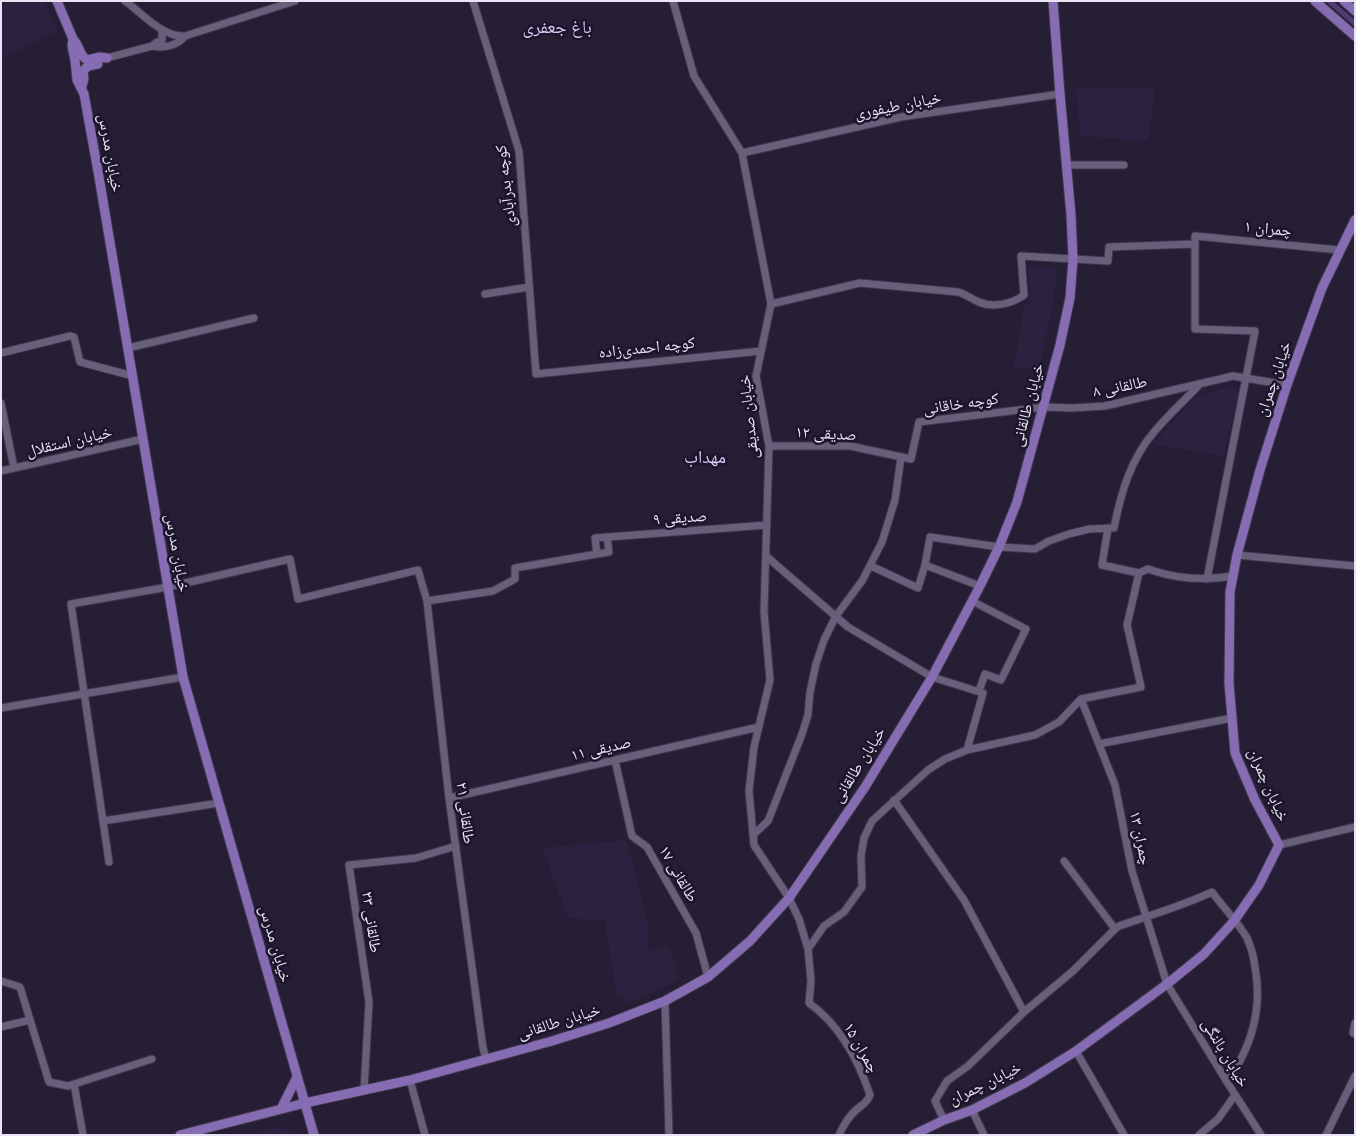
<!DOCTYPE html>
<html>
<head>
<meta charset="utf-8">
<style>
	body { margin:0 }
	#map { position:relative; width:1356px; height:1136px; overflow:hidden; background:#261e35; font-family:"Roboto Serif",serif }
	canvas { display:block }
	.frame { position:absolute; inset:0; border:2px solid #eae5f5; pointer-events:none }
</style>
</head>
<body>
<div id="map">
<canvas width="1356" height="1136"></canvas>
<div class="frame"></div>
</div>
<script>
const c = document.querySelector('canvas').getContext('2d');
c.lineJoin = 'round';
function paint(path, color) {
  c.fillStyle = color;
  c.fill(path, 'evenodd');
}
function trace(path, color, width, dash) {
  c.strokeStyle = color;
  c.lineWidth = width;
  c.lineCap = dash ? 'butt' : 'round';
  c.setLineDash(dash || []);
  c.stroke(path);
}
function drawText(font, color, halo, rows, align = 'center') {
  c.font = font + ' "Roboto Serif","Noto Naskh Arabic",serif';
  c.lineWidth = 5;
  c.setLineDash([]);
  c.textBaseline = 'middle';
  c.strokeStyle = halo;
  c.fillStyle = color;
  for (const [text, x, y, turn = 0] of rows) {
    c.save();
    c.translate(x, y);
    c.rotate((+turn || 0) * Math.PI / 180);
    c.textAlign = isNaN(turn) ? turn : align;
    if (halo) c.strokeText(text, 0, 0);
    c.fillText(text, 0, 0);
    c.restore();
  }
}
paint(new Path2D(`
	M9,1H45L57,31L1,59V6Z
	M1076,89H1155L1148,141L1080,136Z
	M1028,266L1055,269L1057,273L1052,312L1038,370L1014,367L1024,305H1030Z
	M1232,386L1239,392L1223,456L1153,444L1195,397Z
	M626,840L647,920L649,951L668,947L678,966L675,968L677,980L660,990L624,1004L623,998L617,999L605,921L568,918L542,848Z
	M280,1127L295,1133V1135H249Z`), '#2c213f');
paint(new Path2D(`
	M1325,1H1333L1355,20V27Z`), '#503b72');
const minor = new Path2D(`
	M125,1C142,13 163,38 185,36
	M473,1L519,151L536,374L761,351
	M673,1L694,76L742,153L771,304L756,376L769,446L764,612L770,680L754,747L749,791L754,845L789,898L799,919L808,949L811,981L809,1003C840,1025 858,1059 870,1095C867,1103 862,1105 856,1110C848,1117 843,1126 839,1135
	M152,46L157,42L162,41V30
	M107,58L152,46C164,49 178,45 185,36L295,1
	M742,153L901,117L1060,94
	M1066,165H1124
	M485,294L529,287
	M771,304L860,283L958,292C966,294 971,299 979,302C993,308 1012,304 1024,295L1021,256L1108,261L1109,247L1195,244
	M128,348L254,318
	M1,353L70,336L74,337L80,362L133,376
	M1,403L14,468
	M769,446H850L911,459L919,422L1044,407L1072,408L1105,406L1233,376L1287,385
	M1,471L143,439
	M1108,528L1102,565L1139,573
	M597,554L595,538L767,525
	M1237,555L1355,566
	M766,556L848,627L932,677L983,693L967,750
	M925,565L980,586
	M871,566L918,588L925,565L930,537L999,547L1035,549L1049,541L1069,534L1089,529L1114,528C1121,493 1130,460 1154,432C1168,415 1185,400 1200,384
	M1139,573L1148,569C1176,579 1203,581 1233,576
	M1207,579L1255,331L1195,329V236L1339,250
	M427,601L493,591L515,579V568L609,552L607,537
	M972,601L1026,629L1001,680L985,674L979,691
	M1081,699L1115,785L1132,871L1167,984L1227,1082L1261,1135
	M1,708L183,677
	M1099,744L1232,718
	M615,760L632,836L647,847L696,933L708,977
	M449,798L759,727
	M894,800L964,900L1024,1012
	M103,821L219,803
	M753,835L768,821L802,734L808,715L810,692L816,664L824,640L836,616L862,581L882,542L895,500L901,457
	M1279,845L1355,827
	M1064,861L1115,929
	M109,862L71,604L168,587L290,559L298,599L418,570L427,601L449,798L483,1048L486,1059
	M808,949L824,926L844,912L862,887L861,856L864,838L872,821L928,770L945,759L967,750L1035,735L1059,722L1081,699L1141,687L1127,625L1139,573
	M1,981L20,987L49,1082L68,1086L152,1059
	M665,1001L669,1135
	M1355,1023L1353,1033L1355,1034
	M1,1027L30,1020
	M1076,1051L1124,1135
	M410,1080L425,1135
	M74,1084L83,1135
	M364,1090L369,1002L349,865L416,858L456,846
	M972,1110L984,1135
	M944,1120L935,1101L947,1081L968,1066L1024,1012L1073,971L1115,929L1119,926C1151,915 1182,906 1212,892C1223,907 1238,922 1247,938C1251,947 1254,958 1255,967C1263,1010 1251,1048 1227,1082
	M1199,1135L1218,1119L1235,1095
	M1326,1135L1355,1076`);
const major = new Path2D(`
	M57,1L73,39L72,46L75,60L77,80L84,94L99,177L183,677L314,1135
	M1315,1L1355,36
	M1344,1L1355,11
	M73,39C80,46 79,55 87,60L100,57L107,58
	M82,86L84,79L83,71L88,66L98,64
	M281,1109L297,1077
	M180,1135L305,1103L410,1080L552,1041L609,1023L665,1001L708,977L750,941L789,898L865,787L932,677L980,586L999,547L1017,502L1060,345L1070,298L1073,259L1071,215L1060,94L1053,1
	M913,1135L944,1120L972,1110L1025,1083L1076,1051L1167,984L1204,954L1234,921L1259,885L1279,845L1255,800L1235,753L1229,683L1230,592L1237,555L1260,470L1287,385L1322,288L1355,220`);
trace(minor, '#40384c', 9);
trace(major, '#40384c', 11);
trace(minor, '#685f7a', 7);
trace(major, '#866cb2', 9);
drawText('16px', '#eae5f5', '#1d152b', [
	["خیابان طیفوری",898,106,-11],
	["خیابان مدرس",110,153,80],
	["کوچه بدرآبادی",506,186,-97],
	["چمران ۱",1268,229,6],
	["کوچه احمدی‌زاده",647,348,-6],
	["خیابان چمران",1274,379,-71],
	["طالقانی ۸",1120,387,-11],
	["کوچه خاقانی",961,404,-8],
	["خیابان طالقانی",1028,405,-75],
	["خیابان صدیقی",749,417,-96],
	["صدیقی ۱۲",826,434,3],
	["خیابان استقلال",69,442,-13],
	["صدیقی ۹",680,518,-4],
	["خیابان مدرس",177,553,80],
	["صدیقی ۱۱",601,749,-13],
	["خیابان طالقانی",859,765,-58],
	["خیابان چمران",1268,785,66],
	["طالقانی ۲۱",465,813,83],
	["چمران ۱۳",1140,838,78],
	["طالقانی ۱۷",678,874,60],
	["طالقانی ۲۳",371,922,82],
	["خیابان مدرس",275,944,74],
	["خیابان طالقانی",559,1022,-17],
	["چمران ۱۵",861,1048,60],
	["خیابان بالنگی",1225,1053,59],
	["خیابان چمران",985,1084,-26]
]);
drawText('18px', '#daccf7', '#1d152b', [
	["باغ جعفری",557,28],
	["مهداب",705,458]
]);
</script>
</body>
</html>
